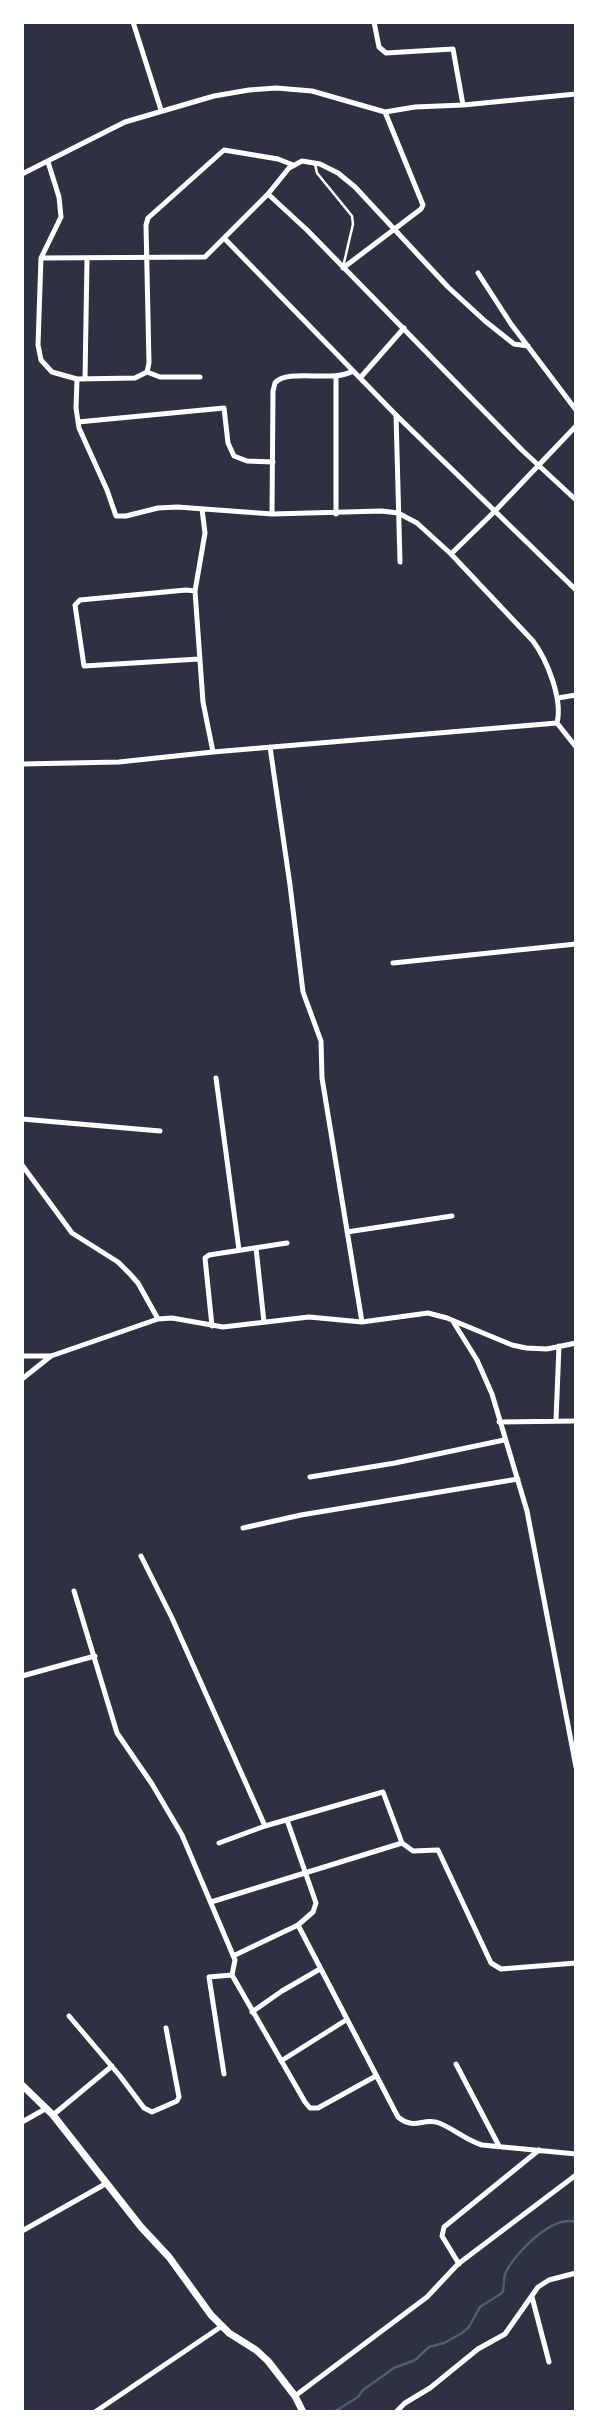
<!DOCTYPE html>
<html>
<head>
<meta charset="utf-8">
<style>
	body { margin:0 }
	#map { position:relative; width:598px; height:2434px; overflow:hidden; background:#2d3142; font-family:"Sofia Sans Condensed",sans-serif }
	canvas { display:block }
	.frame { position:absolute; inset:0; border:24px solid #fff; pointer-events:none }
</style>
</head>
<body>
<div id="map">
<canvas width="598" height="2434"></canvas>
<div class="frame"></div>
</div>
<script>
const c = document.querySelector('canvas').getContext('2d');
c.lineJoin = 'round';
function trace(path, color, width, dash) {
  c.strokeStyle = color;
  c.lineWidth = width;
  c.lineCap = dash ? 'butt' : 'round';
  c.setLineDash(dash || []);
  c.stroke(path);
}
trace(new Path2D(`
	M334,2412L358,2397L363,2390L394,2368L415,2360L429,2347L444,2343L462,2333L469,2327L480,2307L502,2293C505,2287 503,2280 505,2274C514,2254 552,2214 576,2222`), '#4f5d75', 2.5);
trace(new Path2D(`
	M315,164L317,173L352,216L353,224L343,267`), '#fff', 2.5);
trace(new Path2D(`
	M133,22L161,110
	M374,22L379,47L386,53L453,49L463,105
	M48,162L59,197L61,217L41,258L38,345L41,360L52,372L77,379L135,378L147,372
	M22,174L125,122L214,96L249,90L276,88L312,91L385,112L415,107L463,105L576,94
	M268,194L307,230L522,450L576,500
	M224,238L396,415L576,590
	M41,258L205,257L268,194L289,168L302,161L320,164L338,173L355,187L448,287L485,321L514,344L528,346
	M343,268L421,209L423,205L385,112
	M478,273L511,324L576,410
	M147,372L149,363L146,225L148,218L224,150L278,159L293,165
	M147,372L160,377H200
	M336,377V514
	M360,378L404,328
	M77,379L76,408L79,428L107,490L116,516H126L158,508L177,507L272,514L382,511L398,513L417,523L451,554L533,641C547,660 563,699 557,723L576,747
	M85,379L87,260
	M396,415L400,562
	M78,422L224,408L228,443L234,456L247,461L273,462
	M272,514L273,391L275,383C288,368 333,383 353,371
	M451,554L495,511L576,426
	M195,591L205,533L202,509
	M199,659L84,666L75,605L80,600L186,590L195,591L203,702L213,752
	M558,698L576,695
	M270,747L290,885L303,992L321,1041L322,1078L362,1322
	M22,764L119,762L213,752L557,723
	M393,963L576,944
	M216,1078L239,1250
	M22,1119L160,1131
	M22,1165L72,1233L118,1262L130,1274L138,1283L158,1319L172,1318L223,1327L309,1317L362,1322L428,1313L447,1318L512,1345L526,1348L547,1349L576,1343
	M347,1232L452,1216
	M256,1248L264,1322
	M454,1323L477,1360L492,1394L527,1511L576,1767
	M212,1326L205,1258L209,1255L287,1243
	M22,1356H51L158,1319
	M22,1379L51,1356
	M556,1420L559,1346
	M499,1422L576,1421
	M310,1477L395,1463L504,1440
	M243,1528L301,1515L518,1479
	M141,1556L172,1618L265,1826
	M74,1591L117,1733L152,1784L182,1835L235,1960L232,1975L305,2102L310,2108H318L376,2076
	M22,1676L95,1656
	M287,1820L316,1903L313,1912L298,1925L398,2117C415,2131 423,2117 439,2123C454,2129 466,2140 482,2145L576,2154
	M219,1843L265,1826L383,1792L402,1843
	M211,1902L402,1843L413,1851L438,1850L491,1963L501,1969L576,1963
	M233,1956L298,1925
	M252,2012L282,1991L320,1969
	M69,2016L120,2076L144,2108L152,2112L177,2101L179,2097L166,2028
	M281,2061L346,2020
	M456,2064L499,2146
	M224,2074L209,1977L232,1975
	M53,2115L112,2066
	M22,2122L47,2108
	M22,2231L107,2183
	M459,2264L442,2236L444,2227L539,2150
	M532,2297L549,2362
	M295,2396L427,2297L458,2264L576,2175
	M95,2412L222,2326
	M396,2412L405,2403L430,2388L478,2349L505,2334L538,2287L549,2280L576,2273`), '#fff', 5);
trace(new Path2D(`
	M22,2085L53,2115L141,2227L169,2257L211,2315L229,2333L256,2350L268,2361L295,2396L303,2412`), '#fff', 7);
</script>
</body>
</html>
